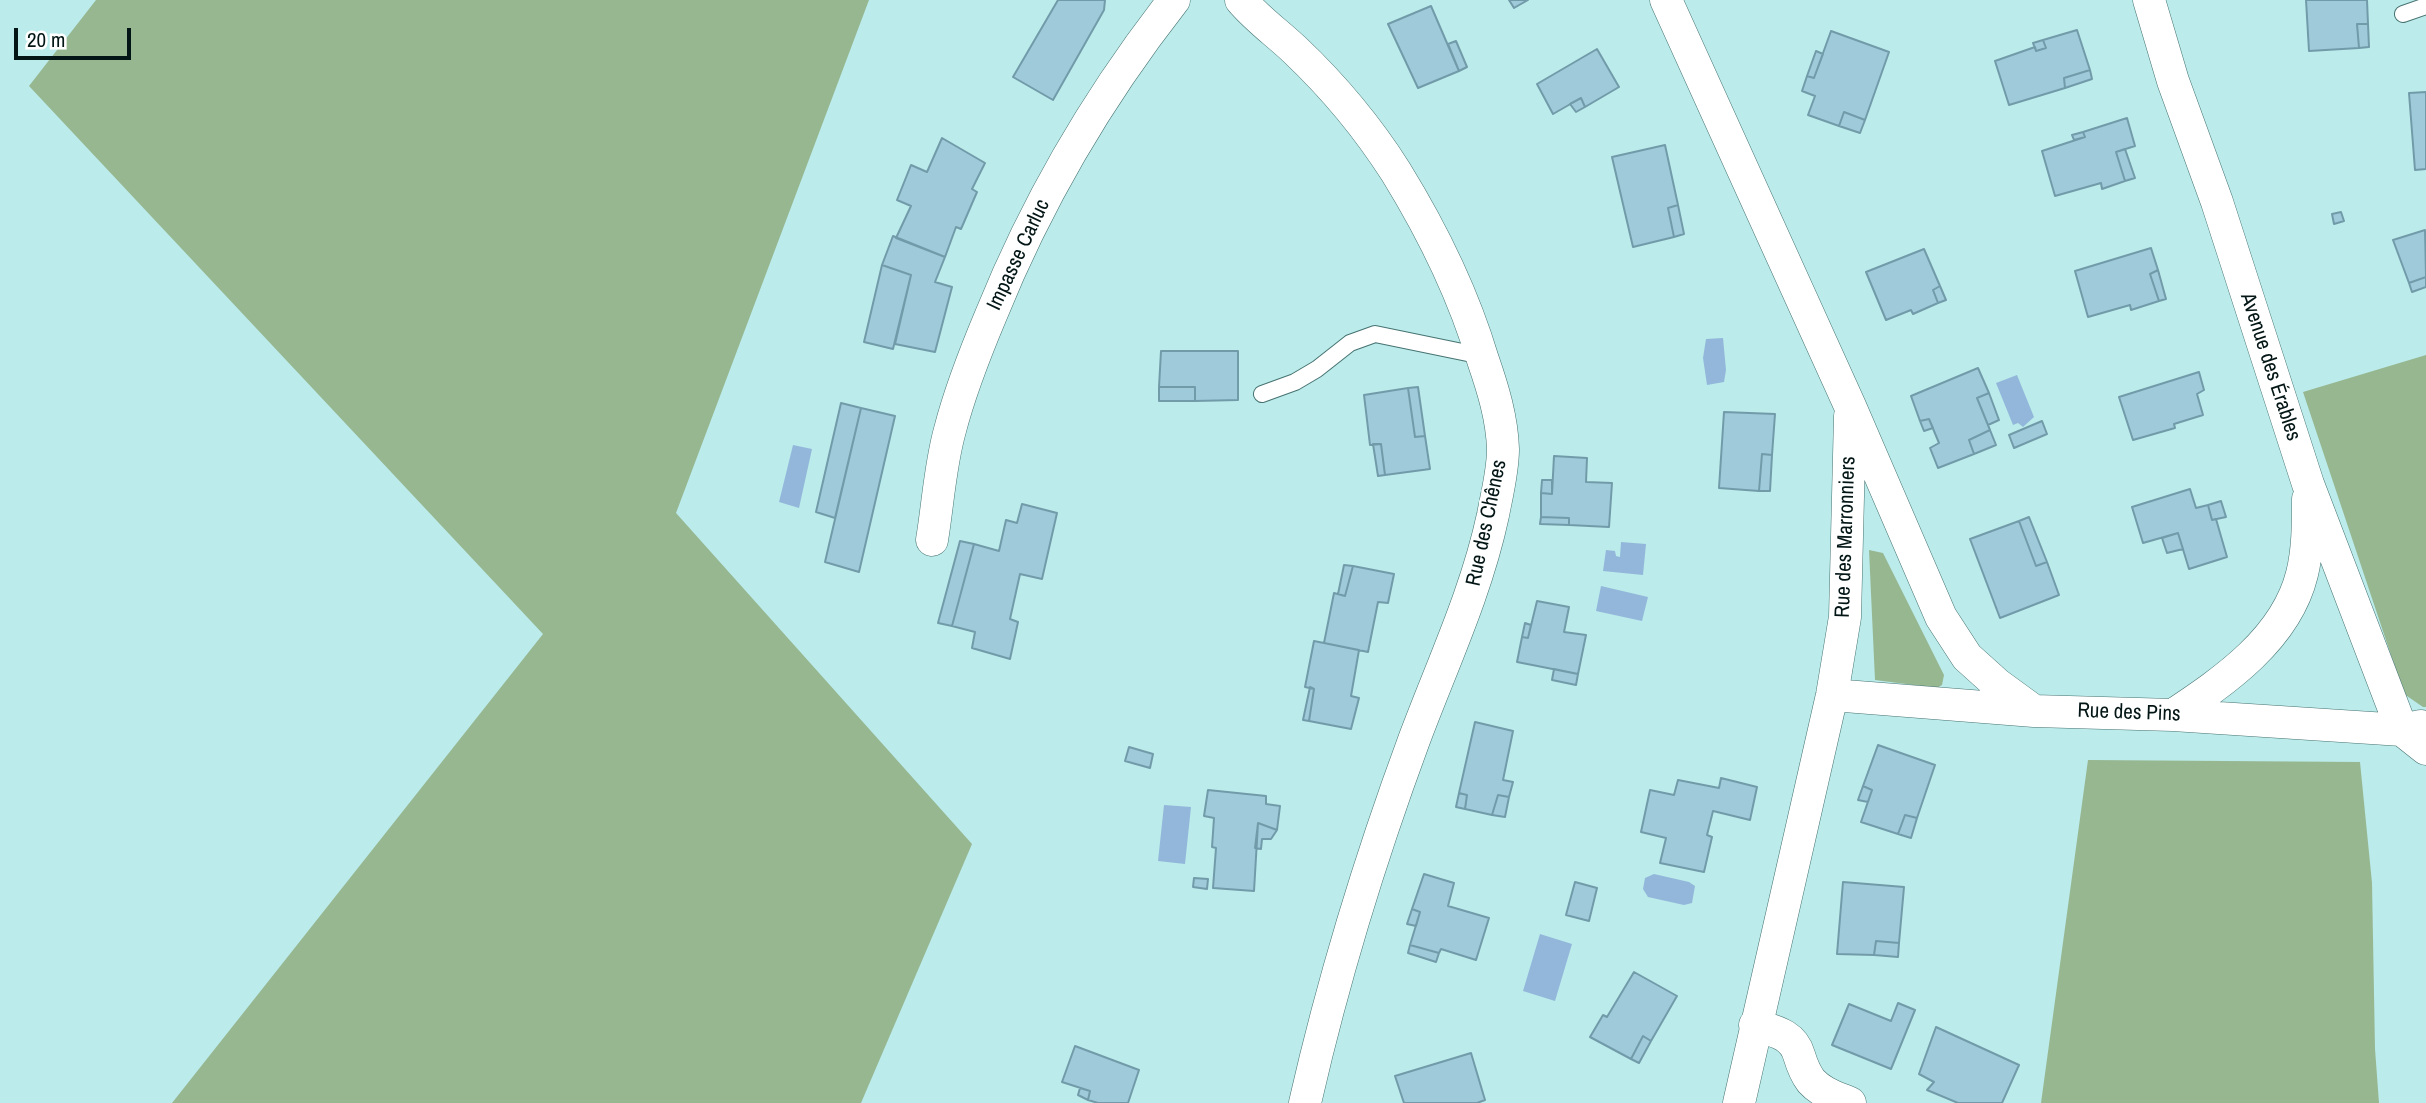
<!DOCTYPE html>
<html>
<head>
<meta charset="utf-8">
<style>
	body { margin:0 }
	#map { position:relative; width:2426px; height:1103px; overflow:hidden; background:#bbebea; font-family:"Archivo Narrow",sans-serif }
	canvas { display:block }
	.scale { position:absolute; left:14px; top:28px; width:117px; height:32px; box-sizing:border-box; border:4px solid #031515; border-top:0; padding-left:9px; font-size:21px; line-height:24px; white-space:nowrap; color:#031515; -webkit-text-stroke:5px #fff; paint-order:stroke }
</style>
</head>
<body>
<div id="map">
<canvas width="2426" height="1103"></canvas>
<div class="scale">20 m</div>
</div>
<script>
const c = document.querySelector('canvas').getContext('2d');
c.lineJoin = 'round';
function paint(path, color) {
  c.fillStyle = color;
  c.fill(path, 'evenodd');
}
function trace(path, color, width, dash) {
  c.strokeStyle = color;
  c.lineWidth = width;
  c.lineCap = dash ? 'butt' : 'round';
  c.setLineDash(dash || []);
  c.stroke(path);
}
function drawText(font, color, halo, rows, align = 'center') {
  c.font = font + ' "Archivo Narrow",sans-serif';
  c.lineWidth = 5;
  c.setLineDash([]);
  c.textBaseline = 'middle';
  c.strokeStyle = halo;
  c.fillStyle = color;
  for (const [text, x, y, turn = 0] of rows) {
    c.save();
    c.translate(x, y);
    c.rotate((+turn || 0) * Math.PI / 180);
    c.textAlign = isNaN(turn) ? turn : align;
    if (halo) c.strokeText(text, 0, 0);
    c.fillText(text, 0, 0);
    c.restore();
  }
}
paint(new Path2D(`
	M96,0H869L676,513L972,844L861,1103H172L543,634L29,86Z
	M2426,355V707H2423L2404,694L2303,392Z
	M1869,550L1883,553L1944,675L1942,685L1937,688L1875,680Z
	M2088,760L2360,762L2372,883L2375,1049L2379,1103H2041Z`), '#97b791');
paint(new Path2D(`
	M1723,338L1726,370L1724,382L1707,385L1703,358L1706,339Z
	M2017,375L2034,417L2023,427L2018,423L2013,425L1996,383Z
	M793,445L812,449L799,508L779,502Z
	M1621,542L1646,544L1643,575L1603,571L1606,550L1615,551L1616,556L1620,557Z
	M1601,586L1648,597L1642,621L1596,611Z
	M1164,805L1191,807L1185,864L1158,861Z
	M1654,874L1689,882L1695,886L1692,903L1684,905L1648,897L1643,889L1645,878Z
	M1540,934L1572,944L1555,1001L1523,991Z`), '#93b7db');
const building = new Path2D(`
	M1058,0H1105L1104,10L1053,100L1013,77Z
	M1509,0H1528L1514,8Z
	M2306,0H2367L2368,24H2357L2359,48L2309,51Z
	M1431,6L1459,71L1418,88L1388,24Z
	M2357,24H2368L2369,47L2359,48Z
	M2077,30L2090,70L2064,78L2065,88L2009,105L1995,61L2035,47L2036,51L2046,48L2043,40Z
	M1831,31L1889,52L1865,120L1844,112L1839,126L1808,115L1815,96L1802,91L1807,76L1814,78Z
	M2043,40L2046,48L2036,51L2033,43Z
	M1456,41L1467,67L1459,71L1448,44Z
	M1597,49L1619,87L1585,107L1581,98L1553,114L1537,84Z
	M1816,51L1823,54L1814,78L1807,76Z
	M2090,70L2092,79L2065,88L2064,78Z
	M2426,92V169L2415,170L2409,93Z
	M1581,98L1585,107L1576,112L1570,104Z
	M1844,112L1865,120L1860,133L1839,126Z
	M2127,118L2135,146L2116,152L2125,181L2102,189L2101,183L2055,196L2042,151L2085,137L2083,132Z
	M2083,132L2085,137L2074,140L2072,135Z
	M942,138L985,163L972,189L977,192L961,229L956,227L945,257L896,238L911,206L897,200L911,165L927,172Z
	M1665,145L1678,205L1668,208L1674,237L1633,247L1612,157Z
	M2125,149L2135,178L2125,181L2116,152Z
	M1678,205L1684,234L1674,237L1668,208Z
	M2341,212L2344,221L2334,224L2332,214Z
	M2425,230L2426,277L2409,283L2393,240Z
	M893,236L945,257L935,282L952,287L935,352L895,344L911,275L882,265Z
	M2151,248L2158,270L2150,274L2159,301L2131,310L2130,305L2088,317L2075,271Z
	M1924,249L1940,286L1933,290L1938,303L1913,314L1911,310L1886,320L1866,272Z
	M882,265L911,275L893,349L864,342Z
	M2158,270L2166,299L2159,301L2150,274Z
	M2426,277V287L2412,292L2409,283Z
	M1940,286L1946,300L1938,303L1933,290Z
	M1161,351H1238V400L1195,401V387H1159Z
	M1978,368L1989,393L1977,398L1990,430L1969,440L1974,454L1938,468L1930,448L1939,443L1929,419L1920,421L1911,396Z
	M2199,372L2204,390L2197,394L2203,415L2174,424L2175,428L2133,440L2119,397Z
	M1159,387H1195V401H1159Z
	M1418,387L1425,436L1415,437L1408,388Z
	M1408,388L1415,437L1425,436L1430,469L1385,475L1381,444L1370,445L1364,395Z
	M1989,393L1999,420L1988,425L1977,398Z
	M841,403L861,408L835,518L816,512Z
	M861,408L895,416L859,572L825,562Z
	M1724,412L1775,414L1772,455L1762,454L1759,491L1719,488Z
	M1929,419L1933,428L1924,431L1920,421Z
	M2042,421L2047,434L2014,448L2009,435Z
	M1990,430L1996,445L1974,454L1969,440Z
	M1373,444H1381L1385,475L1378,476Z
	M1762,454L1772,455L1770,491H1759Z
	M1554,456L1587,458L1586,482L1612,483L1609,527L1569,525V518L1541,517V493L1552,494Z
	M1542,480H1552V494L1541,493Z
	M2190,489L2196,508L2208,505L2212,520L2216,519L2227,557L2189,569L2178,533L2143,543L2132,507Z
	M2221,501L2226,517L2212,520L2208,505Z
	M1022,504L1057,513L1042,579L1020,574L1010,619L1018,622L1010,659L972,648L975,632L952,626L974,544L999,551L1006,520L1017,523Z
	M1541,517L1569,518V525L1540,524Z
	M2029,517L2047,562L2036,566L2019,521Z
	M2019,521L2036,566L2047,562L2059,595L2000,618L1970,539Z
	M2178,533L2183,549L2167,553L2162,538Z
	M960,541L974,544L952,626L938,623Z
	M1344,565L1353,566L1345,596L1338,594Z
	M1353,566L1394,574L1388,603L1378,602L1368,652L1324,643L1334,593L1345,596Z
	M1537,601L1569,607L1564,632L1586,635L1578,674L1517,662L1522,637L1528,638Z
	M1525,623L1531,625L1528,638L1522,637Z
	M1314,641L1359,650L1351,696L1359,698L1351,729L1309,721L1314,689L1305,687Z
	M1554,669L1578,674L1576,685L1552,680Z
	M1310,687L1314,689L1309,721L1303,720Z
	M1475,722L1513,731L1503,780L1513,782L1509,797L1498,795L1492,815L1465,809L1467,795L1459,793Z
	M1878,745L1935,765L1917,818L1905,815L1898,834L1861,822L1872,790L1863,786Z
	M1129,747L1153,754L1150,768L1125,761Z
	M1721,778L1757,787L1750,820L1713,811L1707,835L1712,837L1704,872L1660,863L1666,838L1641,832L1650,790L1674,795L1678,780L1719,788Z
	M1863,786L1872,790L1868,802L1858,800Z
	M1208,790L1266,796V804L1280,806L1277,830L1258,823L1254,891L1213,888L1216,848L1212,847L1214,818L1204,816Z
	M1459,793L1467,795L1465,809L1456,807Z
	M1498,795L1509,797L1505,817L1492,815Z
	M1905,815L1917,818L1911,838L1898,834Z
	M1258,823L1277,830L1271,839H1262L1261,849L1255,848Z
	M1424,874L1454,883L1448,906L1489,918L1476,960L1441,949L1439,953L1410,945L1420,912L1412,909Z
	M1194,878L1208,879L1207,889L1193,887Z
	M1575,882L1597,888L1589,921L1566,915Z
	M1843,882L1904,887L1899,943L1876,941L1874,955L1837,954Z
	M1412,909L1420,912L1416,926L1407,924Z
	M1876,941L1899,943L1898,957L1874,955Z
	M1410,945L1439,953L1436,962L1408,953Z
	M1634,972L1677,996L1651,1041L1643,1036L1631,1059L1590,1037L1603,1015L1607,1017Z
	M1898,1003L1915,1010L1891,1069L1832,1045L1849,1004L1891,1021Z
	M1936,1027L2019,1065L2002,1103H1958L1927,1090L1934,1082L1919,1074Z
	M1643,1036L1651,1041L1639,1063L1631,1059Z
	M1075,1046L1139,1070L1128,1103H1098L1088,1100L1090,1091L1062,1082Z
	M1471,1053L1485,1100L1477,1103H1404L1395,1076Z
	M1080,1088L1090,1091L1088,1100L1078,1095Z`);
paint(building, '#9fcad9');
trace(building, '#729baa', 2);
const service = new Path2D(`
	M2403,14L2426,6
	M1262,394L1295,382L1317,369L1350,343L1375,334L1482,356`);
const minor = new Path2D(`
	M1241,0C1257,19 1277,33 1295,50C1333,86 1368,128 1396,172C1433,232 1463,293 1483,360C1493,389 1502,418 1503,449C1503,471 1497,494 1493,515C1476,594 1442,665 1414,740C1370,859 1333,980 1305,1103
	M1666,0L1850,406L1941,617L1967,657L1997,684L2034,711
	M2149,0L2173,81L2217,202L2308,484L2402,730L2426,749
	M932,540C938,504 940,465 950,430C960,391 975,353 991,315C1037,201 1098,97 1174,0
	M1832,695L2034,711L2173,715L2402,730L2421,726
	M2173,715C2224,681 2286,639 2302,574C2308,550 2308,524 2308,499
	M1755,1025C1774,1031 1793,1034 1799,1055C1802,1065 1805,1073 1811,1081C1822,1093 1836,1097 1850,1103
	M1739,1103L1832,695L1845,617L1850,416`);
trace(service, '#467372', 18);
trace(minor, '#467372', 33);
trace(service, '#fff', 16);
trace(minor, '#fff', 32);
drawText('21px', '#031515', '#fff', [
	["Impasse Carluc",1019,255,-65],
	["Avenue des Érables",2270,367,72],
	["Rue des Chênes",1487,523,-78],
	["Rue des Marronniers",1846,537,-88],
	["Rue des Pins",2129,713,2]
]);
</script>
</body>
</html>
